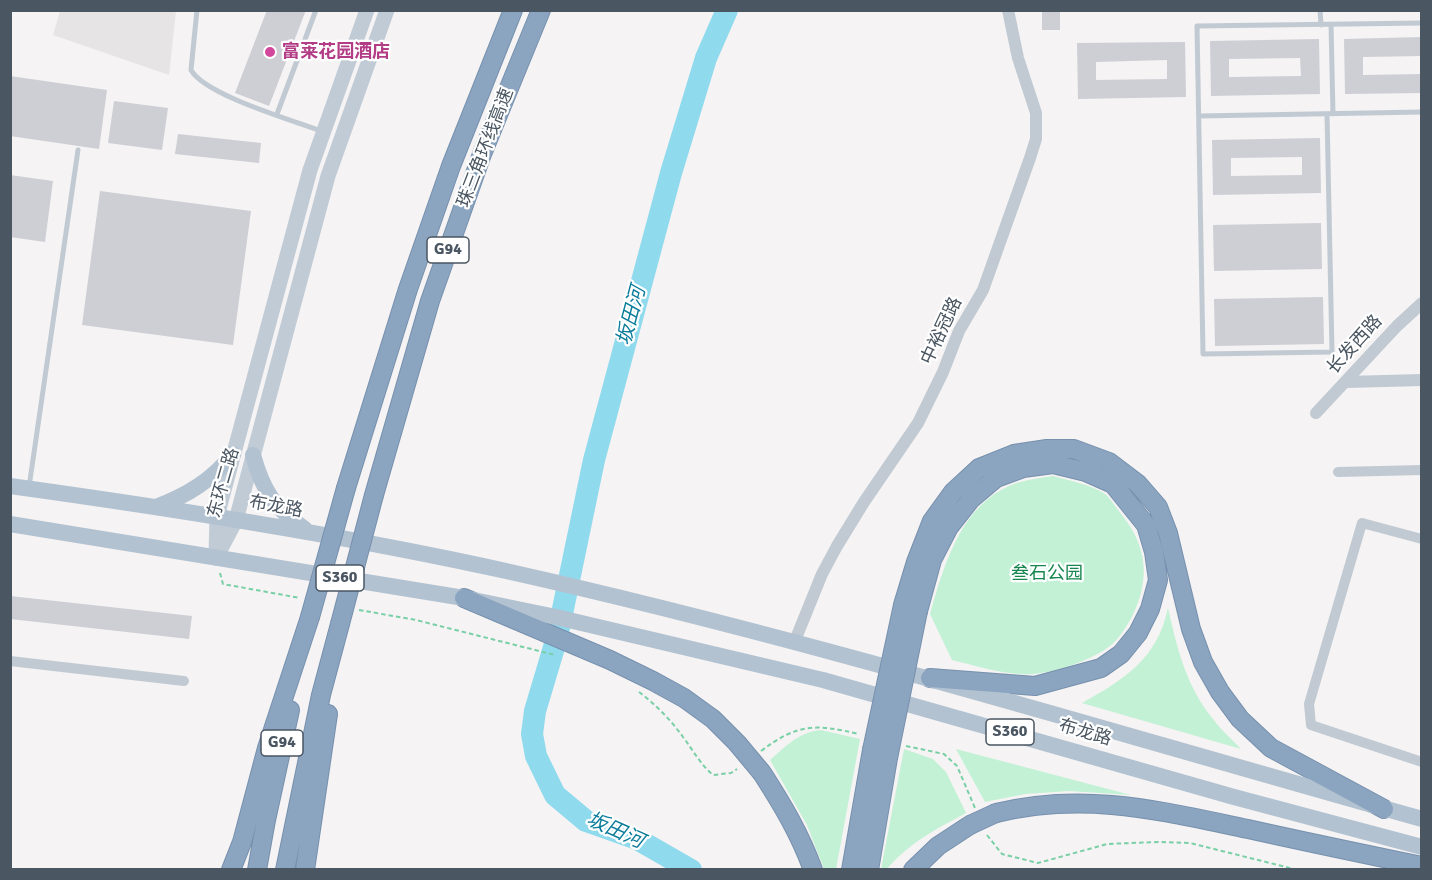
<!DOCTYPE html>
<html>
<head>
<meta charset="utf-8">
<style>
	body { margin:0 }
	#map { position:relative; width:1432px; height:880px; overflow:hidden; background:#f5f3f3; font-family:Signika,sans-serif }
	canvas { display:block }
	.frame { position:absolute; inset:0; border:12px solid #4a5661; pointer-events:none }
</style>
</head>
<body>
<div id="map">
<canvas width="1432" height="880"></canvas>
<div class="frame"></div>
</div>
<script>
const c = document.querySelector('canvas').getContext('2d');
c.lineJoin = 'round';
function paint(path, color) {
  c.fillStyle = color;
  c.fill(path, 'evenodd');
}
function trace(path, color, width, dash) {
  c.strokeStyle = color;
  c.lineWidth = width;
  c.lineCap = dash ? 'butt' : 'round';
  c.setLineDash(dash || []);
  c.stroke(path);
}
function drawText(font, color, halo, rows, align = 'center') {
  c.font = font + ' Signika,"Noto Sans SC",sans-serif';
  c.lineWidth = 4.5;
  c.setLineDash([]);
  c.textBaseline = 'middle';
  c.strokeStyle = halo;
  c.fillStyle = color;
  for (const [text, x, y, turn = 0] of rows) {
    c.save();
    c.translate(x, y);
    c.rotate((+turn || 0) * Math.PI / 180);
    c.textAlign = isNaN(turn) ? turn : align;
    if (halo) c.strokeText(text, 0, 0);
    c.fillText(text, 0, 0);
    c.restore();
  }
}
paint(new Path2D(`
	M60,11H176L169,75L53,35Z`), '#e6e4e5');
paint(new Path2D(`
	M1053,476C1070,481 1090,484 1105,494C1111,499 1117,509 1122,515C1148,548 1150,580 1132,617C1126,627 1119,639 1110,646C1092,660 1057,672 1033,674C1007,676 978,666 952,660L930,614C943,569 958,513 1003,489C1019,480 1036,479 1053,476Z
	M1168,608C1177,648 1186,686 1213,719C1221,730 1232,739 1241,749L1082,703C1125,679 1157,659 1168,608Z
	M821,730L860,739L836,869H824L807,825L770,760C786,746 799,732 821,730Z
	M904,749L933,759L946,772L966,813C936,829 909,843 887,869H881Z
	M956,749L1131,795L1069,791L1025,794L985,802Z`), '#c3f1d5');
trace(new Path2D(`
	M559,628L594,460L671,173L706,58L727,10
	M555,644L535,711L532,734L536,756L555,795L586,821L637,839L691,870`), '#90daee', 22);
paint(new Path2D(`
	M267,10H306L269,106L235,93Z
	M1042,10H1060V30H1042Z
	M1422,37V56L1363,57V75L1422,74V93L1345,94L1344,39Z
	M1319,39L1320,94L1211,96L1210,41ZM1300,58L1301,76L1229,77V59Z
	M1185,42L1186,97L1078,99L1077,43ZM1167,60V79L1096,80V62Z
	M10,76L107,90L99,149L10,136Z
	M114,101L168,108L162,150L108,143Z
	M178,134L261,143L259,163L175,154Z
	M1320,138L1321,193L1213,195L1212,140ZM1302,157V175L1231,176V158Z
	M10,175L53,181L45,242L10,237Z
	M100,191L251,211L233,345L82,325Z
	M1321,223L1322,269L1214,271L1213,225Z
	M1323,297L1324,344L1215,346L1214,299Z
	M10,596L192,616L189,639L10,619Z`), '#cdcfd5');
const motorway = new Path2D(`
	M346,488L408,289L451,166L513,10
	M374,495L430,301L482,154L541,10
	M464,598L610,660L653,681L684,698L713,719L737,743
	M903,605L916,562L932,521L953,492L979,468L1014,454L1047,449H1074L1109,462L1138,484L1158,507L1168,533L1191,629L1203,662L1220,692L1240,719L1271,748L1384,809
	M918,611L932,560L949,527L971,499L996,478L1023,468L1053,464L1086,472L1113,484L1146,525L1154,552L1158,580L1150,609L1138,633L1121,654L1101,668L1035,686L930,678
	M762,773C782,804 800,834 813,870
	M996,813C1085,791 1161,811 1248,829C1306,842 1364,854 1422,866
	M231,870L242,842L267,748L310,617
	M257,870L266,820L290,710
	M285,870L321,695L340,624
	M305,870L328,714
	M851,870L872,750
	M869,870L888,758
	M913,870L938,846L970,825`);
trace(motorway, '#7690ad', 20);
trace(new Path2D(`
	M220,573L223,584L300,598
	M359,610L416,620L555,655
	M639,692C655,704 671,720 683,737C693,750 700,764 713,775L731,773L737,769
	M906,746L944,754L957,766L975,808
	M761,751C798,723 816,724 859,734
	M987,835L1002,854L1038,863L1107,844L1158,842L1190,843L1298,870`), '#7ad0a6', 2, [4.5, 3]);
trace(new Path2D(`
	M197,10L191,70C205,95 292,120 321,131
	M1320,10L1321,25
	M1331,24L1333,114
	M277,114L316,10
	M1327,114L1332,352L1203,354L1197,26L1422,23
	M1199,116L1422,112
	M29,487L78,150`), '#c1cad2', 5);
trace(new Path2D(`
	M1338,472L1422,470
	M1422,539L1362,523L1309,704L1311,725L1422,762
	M10,661L184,681`), '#c1cad2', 10);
trace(new Path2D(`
	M1347,382L1422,380
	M1316,413L1397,326L1422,303
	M794,643L822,574L837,546L864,502L918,423L943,372L959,331L983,290L1030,158L1036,139V113L1018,58L1008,10`), '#c1cad2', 12);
trace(new Path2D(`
	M216,555L217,517L224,490L310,170L367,10
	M216,558L236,520L328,176L387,10`), '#c1cbd6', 15);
trace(new Path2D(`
	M253,455C263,491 274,508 305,529
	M10,486C177,509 343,535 506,571C815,640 1117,734 1422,819
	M156,507C188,495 212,480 233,454
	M10,524L464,598L556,617L823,680L1234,797L1422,847`), '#b3c2d1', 16);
trace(motorway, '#8ba5c1', 18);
const motorwayBridge = new Path2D(`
	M310,617L346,488
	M340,624L374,495
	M737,743L762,773
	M872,750L903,605
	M888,758L918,611
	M970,825L996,813`);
trace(motorwayBridge, '#7690ad', 20, []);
trace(motorwayBridge, '#8ba5c1', 18);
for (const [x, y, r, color] of [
	[270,52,6,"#d1479c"]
]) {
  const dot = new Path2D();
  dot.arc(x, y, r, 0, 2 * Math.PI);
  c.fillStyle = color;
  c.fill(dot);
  trace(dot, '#fff', 2);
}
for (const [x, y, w] of [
	[448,250,42],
	[340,578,48],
	[1010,732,48],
	[282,743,42]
]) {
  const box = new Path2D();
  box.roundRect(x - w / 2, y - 13, w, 26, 4.5);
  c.fillStyle = '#fff';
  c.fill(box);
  trace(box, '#4a5661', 1.5);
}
drawText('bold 16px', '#4a5661', null, [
	["G94",448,250],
	["S360",340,578],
	["S360",1010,732],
	["G94",282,743]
]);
drawText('bold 18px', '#b23c85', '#fff', [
	["富莱花园酒店",282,52]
], 'left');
drawText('18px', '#4a5661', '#fff', [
	["珠三角环线高速",486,148,-69],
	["中裕冠路",942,331,-65],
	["长发西路",1355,345,-48],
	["东环二路",224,483,-74],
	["布龙路",276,507,10],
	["布龙路",1085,733,16]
]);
drawText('18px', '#17864f', '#fff', [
	["叁石公园",1047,574]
]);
drawText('italic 20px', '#0c7c9b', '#fff', [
	["坂田河",632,316,-75],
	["坂田河",615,831,24]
]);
</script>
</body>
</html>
